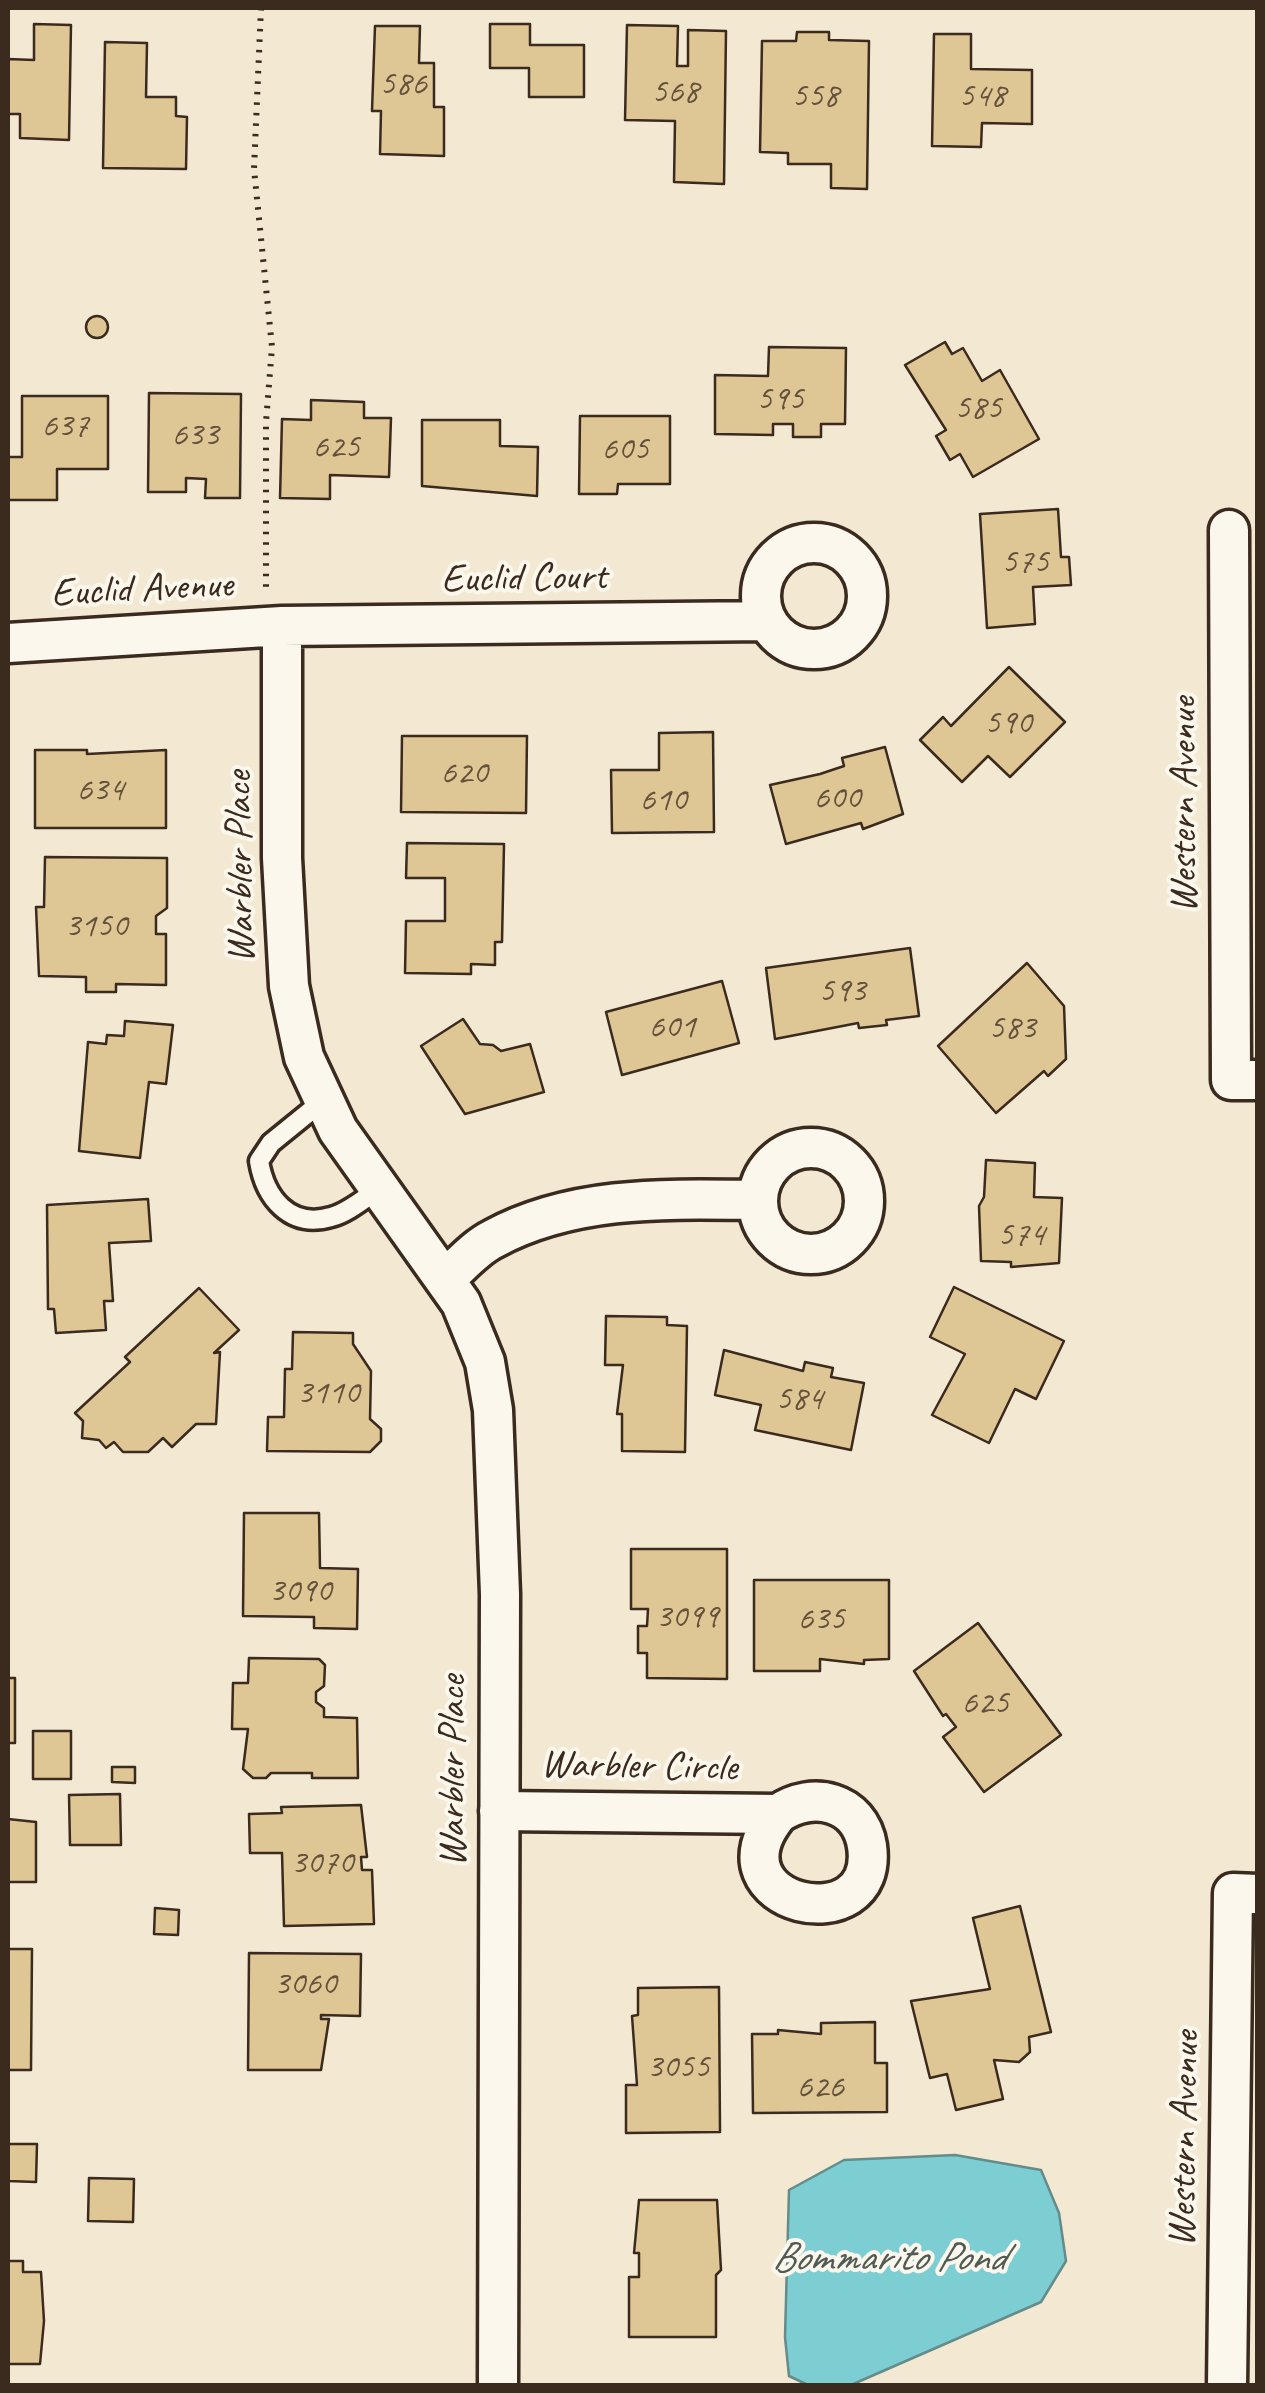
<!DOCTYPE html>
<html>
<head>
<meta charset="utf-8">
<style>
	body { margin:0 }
	#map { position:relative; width:1265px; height:2393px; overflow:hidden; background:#f3e8d2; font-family:Caveat,sans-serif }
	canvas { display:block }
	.frame { position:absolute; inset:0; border:10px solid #3b2a1e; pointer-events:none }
</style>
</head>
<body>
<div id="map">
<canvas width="1265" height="2393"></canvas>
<div class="frame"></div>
</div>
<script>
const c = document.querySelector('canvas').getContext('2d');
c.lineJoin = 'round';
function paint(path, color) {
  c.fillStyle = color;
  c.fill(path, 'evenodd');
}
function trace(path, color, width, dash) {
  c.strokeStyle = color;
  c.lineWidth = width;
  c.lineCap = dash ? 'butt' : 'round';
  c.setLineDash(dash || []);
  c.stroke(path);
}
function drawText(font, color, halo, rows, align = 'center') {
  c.font = font + ' Caveat,sans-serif';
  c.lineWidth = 8;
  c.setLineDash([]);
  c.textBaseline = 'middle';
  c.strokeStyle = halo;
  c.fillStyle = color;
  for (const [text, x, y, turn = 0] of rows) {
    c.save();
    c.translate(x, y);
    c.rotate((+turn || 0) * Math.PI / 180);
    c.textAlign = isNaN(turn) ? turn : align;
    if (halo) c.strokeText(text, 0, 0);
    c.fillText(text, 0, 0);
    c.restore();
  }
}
const water = new Path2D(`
	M955,2155L1041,2170L1059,2213L1066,2261L1041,2302L851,2385H808L789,2376L785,2337L789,2190L844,2160Z`);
paint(water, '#7dced3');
trace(water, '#638c8b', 2.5);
const building = new Path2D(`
	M34,24L71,25L69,140L20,138V114H8V59L34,60Z
	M490,24H530V45H584V97H529V68H490Z
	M627,25L678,26L677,66H688V30L726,31L724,184L674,182L675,121L625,120Z
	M375,26H420L419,63H434V107H444V156L380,154L381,111H372Z
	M797,32H829V40L869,41L867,189L831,188V164H788V153L760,152L762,41H796Z
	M934,34H971V69L1032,70V124L982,123L981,147L932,146Z
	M105,42L147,43L146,97H176V116L187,117L186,169L103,168Z
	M86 327a11 11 0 1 1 22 0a11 11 0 1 1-22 0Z
	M945,342L952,354L963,348L982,381L1000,370L1039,439L973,477L960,454L950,460L936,436L946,430L905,365Z
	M769,347L846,348L845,424H821V437H793V424H773V435L715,434V375L768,376Z
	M149,393L241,394L240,498H205L206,479L186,478V492H148Z
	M22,396H108V469H57V500H8V457H22Z
	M311,400L364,402V418H391L389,477L330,475V499L280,498L282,419L311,420Z
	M580,416H670V484H618L617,494H579Z
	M422,420H500V446L538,447L537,496L422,486Z
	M1058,509L1061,557H1069L1071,585L1033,587L1035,624L987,628L980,514Z
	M1009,667L1065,722L1010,777L988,756L962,782L920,740L943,717L951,726Z
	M713,732L714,832L612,833L611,770H659V733Z
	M402,736H527L526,813L401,812Z
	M885,747L903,814L863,829L861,823L786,844L770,785L820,774L844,766L842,758Z
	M35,750H87V754L166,750V828H35Z
	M407,843L504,844L502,942H495V965L471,964V974L405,973L406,921H445V878H406Z
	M45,857L167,858V908L156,916V934H166V985L116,984V992H86V977L39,976L36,907H44Z
	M910,948L919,1016L886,1020L887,1025L859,1028L858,1023L775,1039L766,968Z
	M1027,963L1064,1006L1066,1059L1048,1076L1044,1071L996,1113L938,1046Z
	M722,981L739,1043L622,1075L606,1012Z
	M463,1019L480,1044L493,1045L501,1051L530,1044L544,1092L465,1114L421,1046Z
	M125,1021L173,1025L166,1084L149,1082L140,1158L79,1151L88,1042L106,1044L107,1035L124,1036Z
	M986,1160L1035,1163L1034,1197L1062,1198L1059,1263L1011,1267V1262L981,1261L979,1206L984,1197Z
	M148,1199L151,1241L109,1243L113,1301H104L106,1330L56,1333L54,1309H48L47,1205Z
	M954,1287L1064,1341L1036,1399L1015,1389L989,1443L932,1415L965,1354L930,1337Z
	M199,1288L239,1330L214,1353L220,1352L216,1424H196L172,1447L163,1438L148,1452H123L114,1442L106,1448L99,1440L82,1438L83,1421L75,1413L130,1362L125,1357Z
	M606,1316L667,1317V1325L687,1326L685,1452L622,1451V1414H617L623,1365H605Z
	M293,1332L353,1333V1344L371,1371L370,1419L381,1429V1441L370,1452L267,1451L268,1417H284L285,1369H292Z
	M724,1350L803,1371L805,1362L833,1368L831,1377L864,1383L851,1450L755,1430L761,1405L715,1395Z
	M244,1513H319L320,1568L358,1569L357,1629L314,1628V1617L243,1616Z
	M631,1549H727V1679L647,1678V1653H638V1626H647L648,1609H631Z
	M754,1580H889V1659L864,1660V1664L820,1659V1671H754Z
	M978,1623L1061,1735L984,1792L943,1737L956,1727L946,1714L943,1716L914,1671Z
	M249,1658L319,1659L325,1665L324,1686L316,1692V1702L324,1708V1717L357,1718L358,1778H312V1773H271L266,1778H253L243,1769L248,1729H232L233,1683H248Z
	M8,1678H15V1743H8Z
	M33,1731H71V1779H33Z
	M112,1767H135V1783L112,1782Z
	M120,1794L121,1845H70L69,1795Z
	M361,1805L367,1857H361L362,1870H372L374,1924L284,1926L282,1853H250L249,1814L282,1813L281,1807Z
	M8,1819L36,1822V1882H8Z
	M1020,1906L1051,2032L1029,2037L1030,2052L1019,2062L994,2060L1003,2099L956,2110L947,2074L930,2078L911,2001L990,1989L973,1918Z
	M155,1908L179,1910L178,1935L154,1934Z
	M8,1949H32L31,2070H8Z
	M249,1953L361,1954L360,2016L321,2015V2019H329L321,2070H248Z
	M719,1987L720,2132L626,2133V2085H637L632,2016L638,2015V1988Z
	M875,2022V2063H887V2112L753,2113L752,2034H778V2030L821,2034V2023Z
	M8,2144H37L36,2182L8,2181Z
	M89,2178L134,2179L133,2222L88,2221Z
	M639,2200H717L721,2270L716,2275V2337H629V2277H639V2253H634Z
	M8,2261H23V2272H41L44,2321L40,2364H8Z`);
paint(building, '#dfc695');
trace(building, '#3b2a1e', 2.5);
const lane = new Path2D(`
	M324,1100L271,1143L259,1161C265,1198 290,1229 331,1217C348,1213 366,1197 380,1188`);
const street = new Path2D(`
	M1229,530L1231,1080H1258
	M761 596a53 53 0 1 1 106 0a53 53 0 1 1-106 0Z
	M282,626V858L289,986L304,1057L338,1130L461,1303L485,1362L493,1410L500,1594L498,2386
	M8,643L282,626L767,621
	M758 1201a53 53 0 1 1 106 0a53 53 0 1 1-106 0Z
	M445,1279C460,1266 475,1248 493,1239C574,1195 669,1199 758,1200
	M499,1811L778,1814C812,1790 860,1801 867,1846C881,1944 703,1906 778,1814
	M1227,2386L1233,1893L1258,1894`);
trace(lane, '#3b2a1e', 25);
trace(street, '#3b2a1e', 45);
trace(new Path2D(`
	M261,8L254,169L272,347L266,422V590`), '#3b2a1e', 6, [2.5, 8]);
trace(lane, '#fbf7ec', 18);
trace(street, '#fbf7ec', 38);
drawText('35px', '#64513c', null, [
	["586",403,85],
	["568",675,93],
	["558",815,97],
	["548",982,97],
	["595",780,400],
	["585",978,409],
	["637",65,427],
	["633",195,436],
	["625",336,448],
	["605",625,450],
	["575",1025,563],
	["590",1008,724],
	["620",464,774],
	["634",100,791],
	["600",837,799],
	["610",663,801],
	["3150",96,927],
	["593",842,992],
	["601",672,1028],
	["583",1012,1029],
	["574",1021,1236],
	["3110",328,1394],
	["584",799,1400],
	["3090",300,1592],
	["3099",687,1618],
	["635",821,1620],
	["625",985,1704],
	["3070",322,1864],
	["3060",305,1985],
	["3055",678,2068],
	["626",820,2088]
]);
drawText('40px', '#3b2a1e', '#fbf7ec', [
	["Euclid Court",524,579,-1],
	["Euclid Avenue",142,590,-3],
	["Western Avenue",1185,805,-90],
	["Warbler Place",241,867,-91],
	["Warbler Circle",639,1767,1],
	["Warbler Place",454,1771,-90],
	["Western Avenue",1185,2139,-89]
]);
drawText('italic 42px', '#4f5b54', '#fbf7ec', [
	["Bommarito Pond",888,2259]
]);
</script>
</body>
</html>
